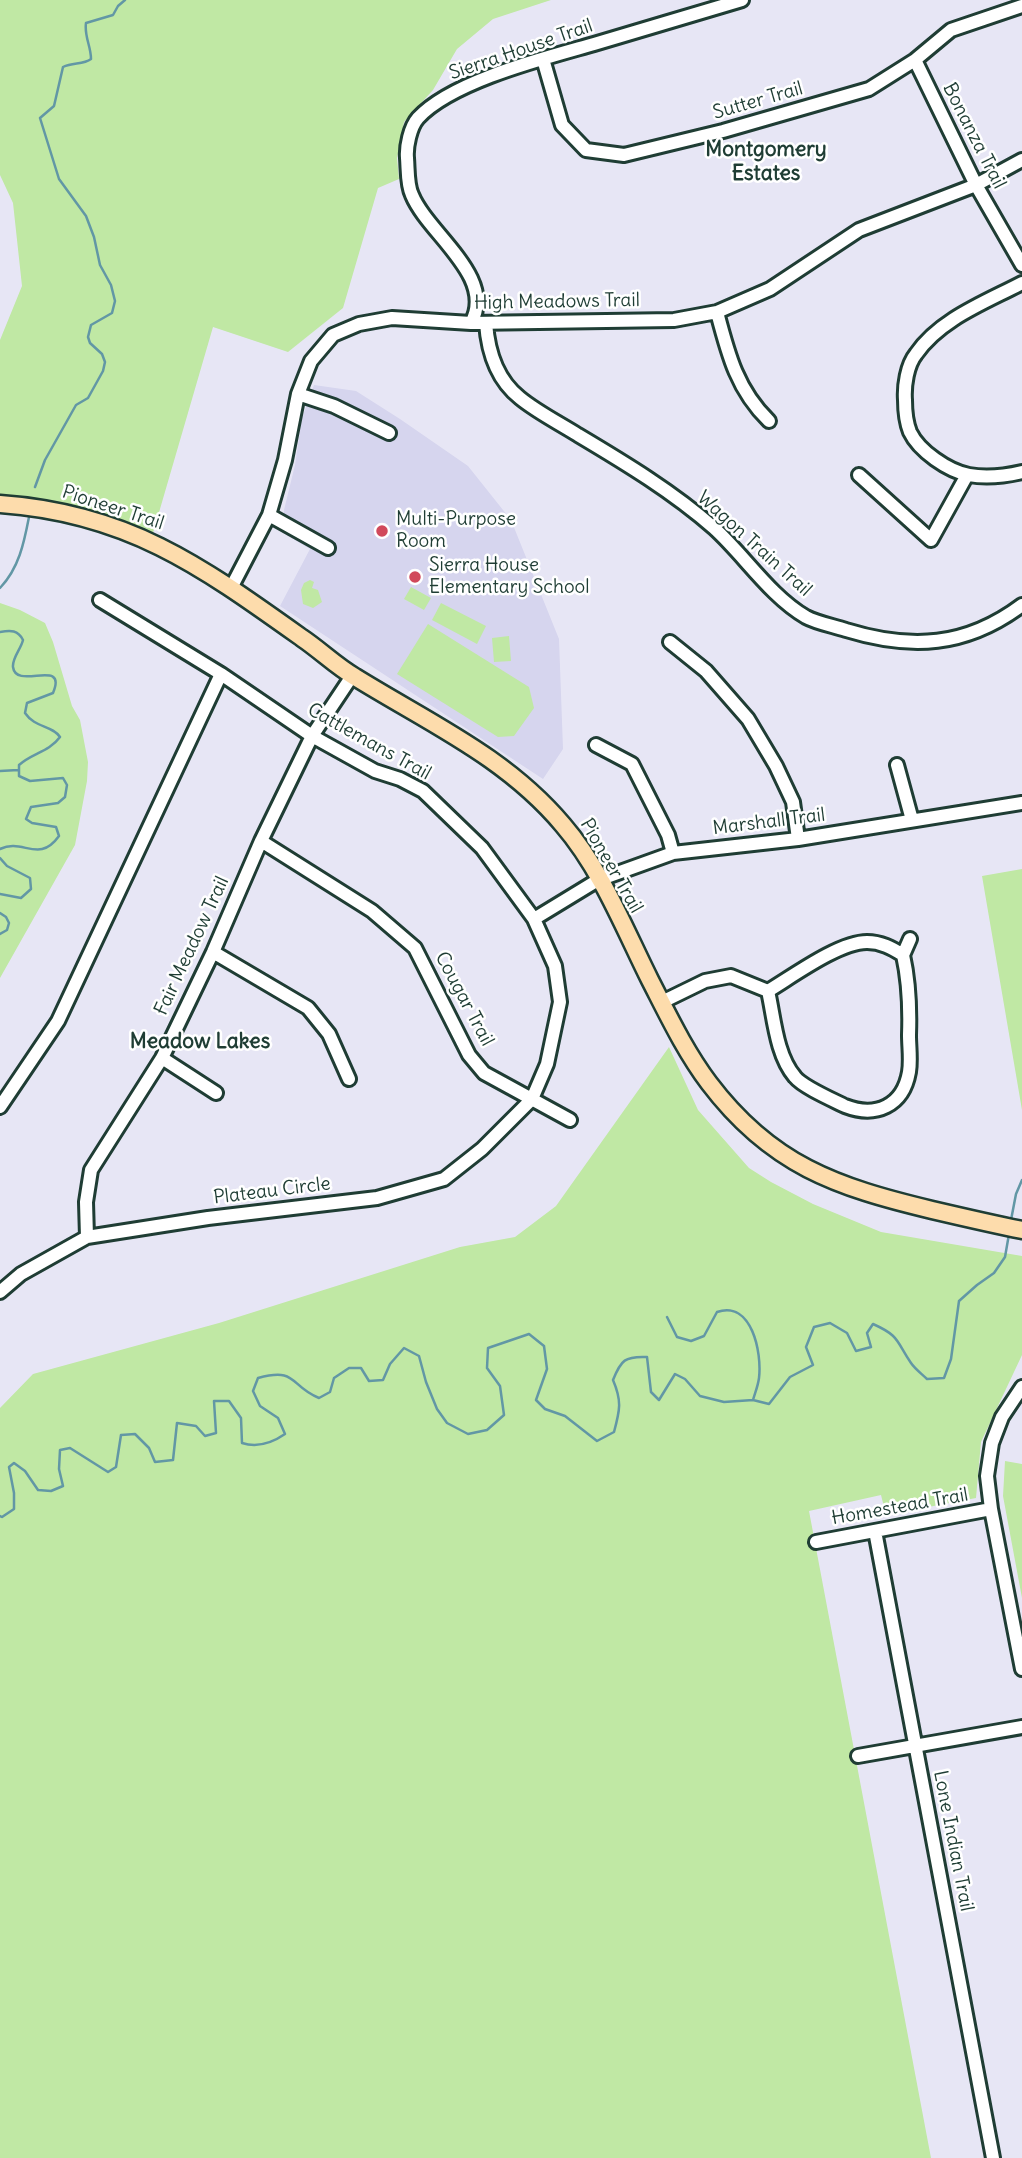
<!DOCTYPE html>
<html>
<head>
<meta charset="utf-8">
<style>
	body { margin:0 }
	canvas { display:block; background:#e7e6f5 }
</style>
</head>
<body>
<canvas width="1022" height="2158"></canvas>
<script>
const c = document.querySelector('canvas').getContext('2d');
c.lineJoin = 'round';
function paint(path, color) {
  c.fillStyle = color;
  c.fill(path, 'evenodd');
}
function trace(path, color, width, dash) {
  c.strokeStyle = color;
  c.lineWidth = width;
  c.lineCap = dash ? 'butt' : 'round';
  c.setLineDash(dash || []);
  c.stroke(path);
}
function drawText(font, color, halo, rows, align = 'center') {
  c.font = font + ' Delius,sans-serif';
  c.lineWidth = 5;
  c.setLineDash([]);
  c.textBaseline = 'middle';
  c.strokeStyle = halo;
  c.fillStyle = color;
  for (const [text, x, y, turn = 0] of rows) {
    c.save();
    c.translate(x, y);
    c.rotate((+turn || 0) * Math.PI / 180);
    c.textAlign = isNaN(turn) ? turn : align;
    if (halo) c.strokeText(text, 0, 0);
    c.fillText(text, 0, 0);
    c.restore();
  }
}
paint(new Path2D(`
	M314,385L356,391L400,419L468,466L511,520L559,639L563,749L543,779L280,606L310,549L283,533L284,510L295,465L302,418Z`), '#d6d5ee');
paint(new Path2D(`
	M0,0H551L493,19L457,49L433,90L404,122L397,158L399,179L378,188L343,308L288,352L213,327L153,533L112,516L50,501L0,496V340L22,286L13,203L0,175Z
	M310,580L314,582L312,588L318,590L322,602L313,608L303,604L301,590L304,583Z
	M411,587L431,598L424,610L404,599Z
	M0,603L20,610L45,623L53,642L72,706L80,720L88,762L87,781L75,845L0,978Z
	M441,603L486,626L477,644L432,620Z
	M428,624L529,687L534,708L514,736L498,737L397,674Z
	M509,636L511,661L494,662L492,638Z
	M1022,869V1110L982,876Z
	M669,1047L698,1110L749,1168L771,1182L813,1204L881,1232L1022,1256V1355L981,1442L976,1498L886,1515L881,1495L809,1511L931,2158H0V1408L33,1374L219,1323L460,1247L515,1237L556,1206Z
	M1005,1461L1022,1464V1598L1003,1496Z`), '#c0e8a4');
trace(new Path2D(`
	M35,487L45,460L76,405L88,398L103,371L105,362L102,354L90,343L88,337L91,325L112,313L115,301L111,285L100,265L94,237L86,216L59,179L40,118L54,106L63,67C73,62 83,65 91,59C91,46 84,36 86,23L113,15L118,6L125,0
	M0,588C19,568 24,543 29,517
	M0,632C11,630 18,630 23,640C21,649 12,658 13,667C16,691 68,657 53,693L27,703L25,713C35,728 52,725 60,737C49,752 32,753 19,765V776L30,781L63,778L67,785L65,797L58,803L31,807L26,819L32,823L56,827L59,836C39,864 23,838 0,849
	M0,771L18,770
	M0,858L7,866L30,878L31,889L21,898L0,894
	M0,913L6,917L9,923L7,930L0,934
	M1011,1220L1016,1194L1022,1180
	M667,1317L677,1337L691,1341L704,1336L717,1312C752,1300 762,1353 759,1378C758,1386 755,1393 753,1400
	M0,1516L2,1517L14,1509V1493L9,1467L14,1463L25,1471L38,1490L51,1491L63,1486L59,1469L60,1450L70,1448L108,1472L116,1467L121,1435L135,1434L149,1448L155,1462L173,1460L177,1423L196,1426L205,1436L216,1433L214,1401H229L241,1418L242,1443C258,1448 272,1443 285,1434L278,1418L260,1406L253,1391L258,1378C298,1367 289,1386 319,1398L330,1392L334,1378L349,1368H361L369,1381L383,1380L390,1364L404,1348L419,1356L426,1382L437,1409L447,1423L468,1434L487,1430L504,1415L500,1386L487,1368L488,1348L529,1334L544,1346L547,1369L536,1400L545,1409L565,1416L597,1441L614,1432C620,1410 622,1401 613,1380C621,1360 625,1356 647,1357L651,1392L659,1400L675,1374L685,1379L700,1396L724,1402L753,1400L769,1404L790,1377L813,1365L806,1347L814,1327L830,1323L847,1333L856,1351L871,1347L867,1333L873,1324C900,1336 896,1341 911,1363C915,1369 922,1374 927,1379L944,1378L951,1359L959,1301L977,1285L994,1273L1005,1257L1009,1234`), '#6297a5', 2.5);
const minor = new Path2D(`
	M543,59L562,125L586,150L624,155L723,131L869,89L915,60L951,30L1022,6
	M915,60L976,185L1022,265
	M1022,283C986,302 940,319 916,354C907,365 904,386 905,400C905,410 906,422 910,432C919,451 948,471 969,475C986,478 1005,476 1022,472
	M717,312C728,354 737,390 769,421
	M471,323C497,277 428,234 412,195C407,185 408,170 407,158C406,147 410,127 418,118C452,81 545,58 594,44C643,29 693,15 742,0
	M486,323C488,352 496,379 520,398C537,412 559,423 578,435C625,463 673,492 714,528C744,555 770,596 806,617C817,623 834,626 846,630C911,650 966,647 1022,605
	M298,394L334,406L389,433
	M859,475L931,540L967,475
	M269,515L328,548
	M231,588L269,515L285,460L298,394L311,361L333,335L359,324L392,318L471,323L674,320L717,312L770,289L859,230L976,185L1022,160
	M670,642L706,671L748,719L776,766L793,802L798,839
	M596,745L632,764L668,835L673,853
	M897,765L912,820
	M261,841L372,911L415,948L469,1055L484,1073L570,1120
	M534,919L598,880L673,853L798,839L1022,803
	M213,952L308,1008L329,1034L349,1079
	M903,955L910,939
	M662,1002L705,981L731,976L768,991C774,1017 776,1055 795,1077C803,1087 833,1100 845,1106C876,1118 903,1106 909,1072C911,1060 909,1047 909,1035C910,1007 909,982 903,955C892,948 881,942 867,942C839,942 793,976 768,991
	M162,1058L216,1093
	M0,1107L58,1021L221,674
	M87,1237L86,1202L91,1170L162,1058L213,952L261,841L312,736L352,676
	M0,1292L21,1274L87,1237L208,1218L377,1198L444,1179L482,1149L532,1099L547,1064L560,1002L555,966L534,919L482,848L423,791L400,779L375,771L312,736L221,674L100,600
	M1022,1387L1002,1417L992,1443L987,1476L991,1509L1022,1669
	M875,1531L993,2158
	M816,1542L991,1509
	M858,1756L1022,1727`);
const major = new Path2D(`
	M0,504C128,513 201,566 302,638C320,650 336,666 355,677C429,723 506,757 563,825C601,869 624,928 650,980C668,1015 685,1051 709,1083C771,1165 836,1187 932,1210C962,1217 992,1224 1022,1230`);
trace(minor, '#1f3d34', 18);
trace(major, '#1f3d34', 21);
trace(minor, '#fff', 12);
trace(major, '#fddcac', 16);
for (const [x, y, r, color] of [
	[382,531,7,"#d1495b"],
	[415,577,7,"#d1495b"]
]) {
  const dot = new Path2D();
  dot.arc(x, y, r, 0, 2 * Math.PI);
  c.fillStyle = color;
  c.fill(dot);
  trace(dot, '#fff', 2.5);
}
drawText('19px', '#1f3d34', '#fff', [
	["Sierra House Trail",521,50,-19],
	["Sutter Trail",758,101,-16],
	["Bonanza Trail",974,136,63],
	["High Meadows Trail",557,302,-1],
	["Pioneer Trail",113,508,18],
	["Wagon Train Trail",754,544,42],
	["Cattlemans Trail",369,742,29],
	["Marshall Trail",769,822,-7],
	["Pioneer Trail",611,866,60],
	["Fair Meadow Trail",192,946,-65],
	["Cougar Trail",464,999,62],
	["Plateau Circle",272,1191,-7],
	["Homestead Trail",900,1507,-10],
	["Lone Indian Trail",953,1841,79]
]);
drawText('19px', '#1f3d34', '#fff', [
	["Multi-Purpose",396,520],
	["Room",396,542],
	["Sierra House",429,566],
	["Elementary School",429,588]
], 'left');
drawText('bold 21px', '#1f3d34', '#fff', [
	["Montgomery",766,150],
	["Estates",766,174],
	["Meadow Lakes",200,1042]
]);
</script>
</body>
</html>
